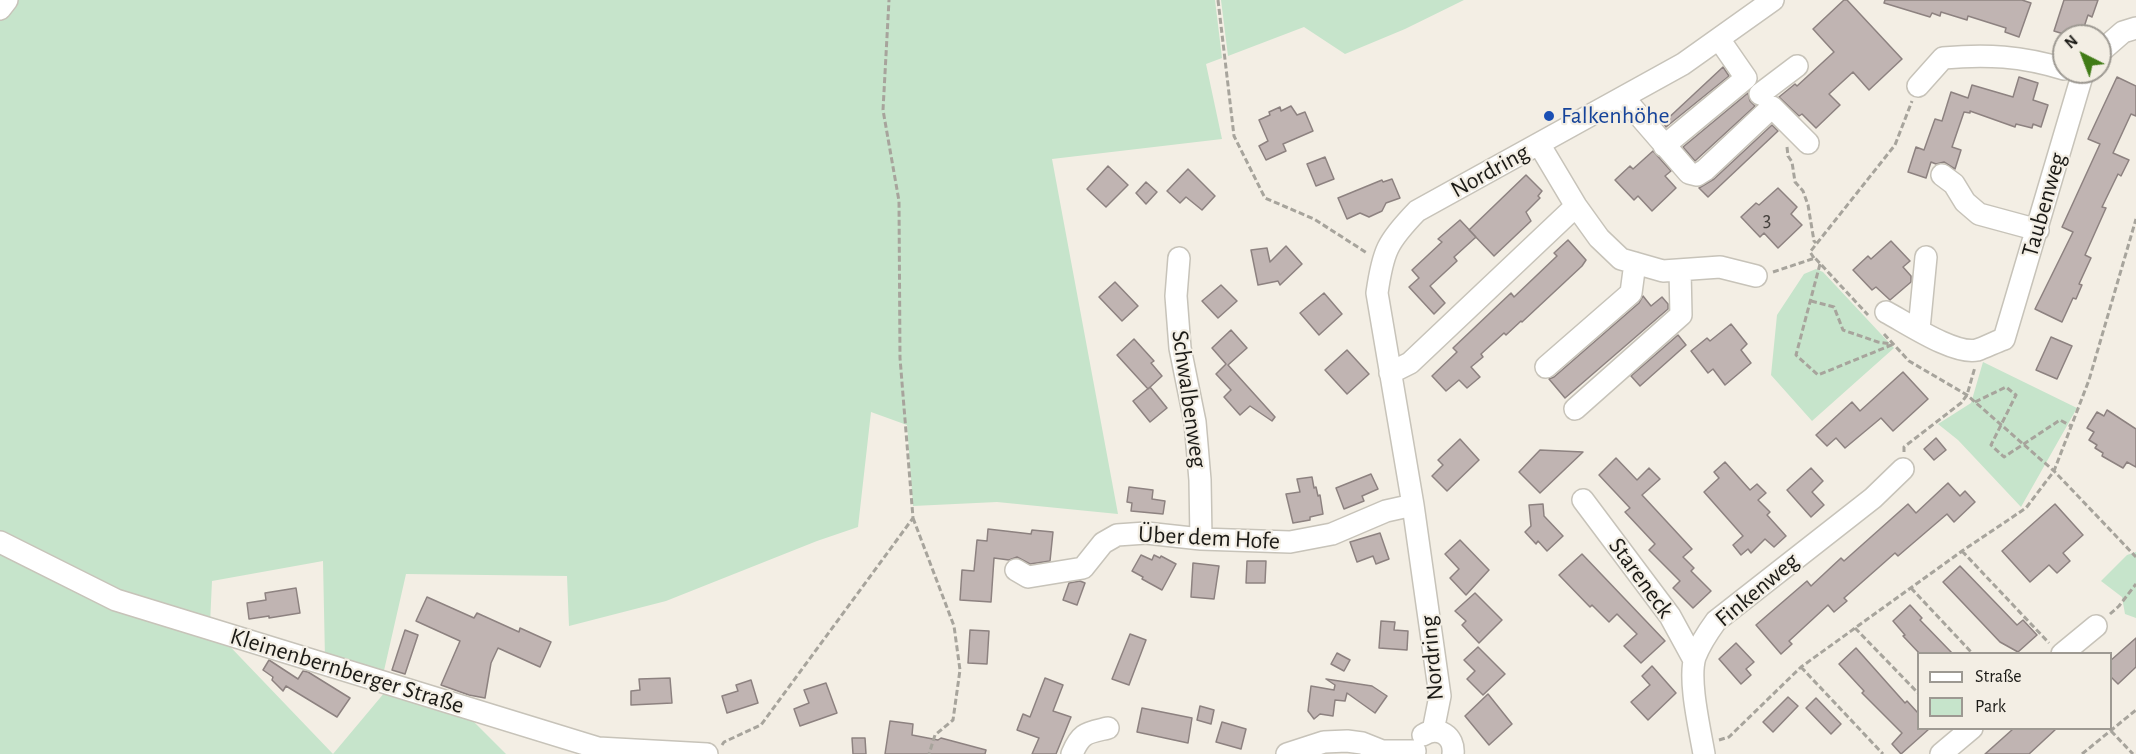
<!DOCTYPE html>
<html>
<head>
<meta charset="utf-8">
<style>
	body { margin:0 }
	#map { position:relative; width:2136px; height:754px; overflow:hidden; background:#f3eee4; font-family:"Alegreya Sans",sans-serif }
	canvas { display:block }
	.legend { position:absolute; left:1917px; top:652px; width:195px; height:78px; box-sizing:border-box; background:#f3eee4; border:2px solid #9d9992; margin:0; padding:8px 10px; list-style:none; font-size:18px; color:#1b1a16 }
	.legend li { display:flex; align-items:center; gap:12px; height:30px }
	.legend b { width:30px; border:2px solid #9d9992 }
	.north { position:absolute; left:2052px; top:24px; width:60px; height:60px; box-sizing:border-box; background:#f3eee4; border:2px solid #9d9992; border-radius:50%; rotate:318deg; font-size:16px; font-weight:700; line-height:24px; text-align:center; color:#1b1a16 }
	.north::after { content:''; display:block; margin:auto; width:21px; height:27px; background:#407b16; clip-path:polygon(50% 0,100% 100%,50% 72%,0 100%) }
</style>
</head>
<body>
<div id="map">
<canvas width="2136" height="754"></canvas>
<ul class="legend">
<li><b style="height:8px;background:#fff"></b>Straße</li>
<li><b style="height:16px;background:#c6e4cb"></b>Park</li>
</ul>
<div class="north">N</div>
</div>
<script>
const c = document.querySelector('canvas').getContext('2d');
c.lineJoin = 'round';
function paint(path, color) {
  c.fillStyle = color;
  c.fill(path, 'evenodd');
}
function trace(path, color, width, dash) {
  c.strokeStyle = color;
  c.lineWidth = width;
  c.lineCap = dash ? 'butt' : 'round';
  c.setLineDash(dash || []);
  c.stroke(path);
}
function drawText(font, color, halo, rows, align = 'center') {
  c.font = font + ' "Alegreya Sans",sans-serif';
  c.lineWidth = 4.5;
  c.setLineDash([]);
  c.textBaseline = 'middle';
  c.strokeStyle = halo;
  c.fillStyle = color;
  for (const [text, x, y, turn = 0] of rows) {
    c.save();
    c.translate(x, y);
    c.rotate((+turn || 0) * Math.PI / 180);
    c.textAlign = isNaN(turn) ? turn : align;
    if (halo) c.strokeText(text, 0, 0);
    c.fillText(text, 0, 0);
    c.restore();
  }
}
paint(new Path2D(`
	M0,0H1215L1222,58L1206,64L1222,139L1052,159L1118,514L997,502L913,506L907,425L871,412L858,527L817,541L666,601L569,626L567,576L406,574L383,675L325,659L323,561L212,581L210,624L118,595L0,536Z
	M1221,0H1464L1405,29L1345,54L1304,27L1228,56Z
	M1816,269L1823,272L1894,348L1812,421L1771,375L1777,315L1804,274Z
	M1983,362L2077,408L2021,507L1958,440L1938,424L1971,403Z
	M0,548L218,634L333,754L385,692L471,719L506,754H0Z
	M2136,552V618L2125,614L2122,597L2101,581L2127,555Z`), '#c6e4cb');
const building = new Path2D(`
	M1844,0H1847L1902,59L1869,90L1853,72L1829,94L1840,105L1816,128L1802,114L1799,116L1779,97L1795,84L1797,86L1834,52L1813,29Z
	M1885,0H2022L2031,3L2019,37L2005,32L2006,28L1968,16L1967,20L1941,12L1940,16L1932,13L1930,17L1884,3Z
	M2064,0H2098L2092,17L2088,15L2081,36H2070L2054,31Z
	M1723,67L1729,76L1666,127L1663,123Z
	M2019,77L2038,83L2033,100L2048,105L2041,127L2033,124L2032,128L2016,124L2015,127L1970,111V113L1964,112L1952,147L1961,150L1955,169L1944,162L1936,164L1931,162L1926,178L1908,172L1916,147L1924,150L1935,119L1942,121L1951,92L1968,98L1972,85L2013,97Z
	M2117,77L2136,86V116L2131,114L2113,153L2129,160L2121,176L2118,174L2102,207L2106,208L2085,255L2091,258L2079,284L2082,285L2076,299L2073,298L2062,322L2035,309L2073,232L2062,227L2100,144L2088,139Z
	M1748,93L1750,101L1755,106L1695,161L1683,147Z
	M1291,106L1297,115L1305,112L1313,131L1283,144L1286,151L1266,160L1259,146L1268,141L1259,120L1270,115L1269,112L1280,107L1281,111Z
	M1772,125L1778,131L1708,197L1699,188L1714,179Z
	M1653,151L1671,171L1665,176L1676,188L1652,211L1638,196L1634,200L1615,180L1630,166L1633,169Z
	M1325,157L1334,179L1316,186L1307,164Z
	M1108,166L1128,185L1106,207L1087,189Z
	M1188,169L1215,196L1202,210L1186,197L1180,203L1167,191Z
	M1526,175L1542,191L1538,196L1540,198L1526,212L1531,221L1494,256L1469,230Z
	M1392,179L1400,198L1386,203L1382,211L1369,217L1360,213L1347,219L1338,198L1382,180L1383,182Z
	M1146,182L1157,192L1146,204L1136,193Z
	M1778,188L1797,207L1791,214L1802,225L1778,248L1764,233L1760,237L1741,217L1756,203L1759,205Z
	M1460,220L1476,237L1454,257L1457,261L1430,286L1445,303L1434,314L1409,287L1419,278L1412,270L1442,242L1438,239Z
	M1568,240L1586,260L1582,266L1522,322L1521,321L1506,335L1504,333L1481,354L1483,357L1471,367L1480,377L1467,388L1459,380L1446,391L1432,376L1457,352L1453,348L1511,293L1514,297L1557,256L1554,253Z
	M1891,241L1910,261L1903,267L1911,276V282L1890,300L1876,287L1872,290L1853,270L1868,256L1871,259Z
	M1286,246L1302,264L1280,285L1278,281L1258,285L1251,250L1267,248L1270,262Z
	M1115,282L1138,306L1122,321L1099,297Z
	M1221,285L1237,301L1218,318L1202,301Z
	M1324,293L1342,314L1319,335L1300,313Z
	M1643,296L1651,306L1662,297L1668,304V309L1565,398L1549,379L1554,377L1639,303Z
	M1731,324L1747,344L1741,350L1751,363L1725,385L1713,369L1708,373L1691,351L1707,338L1710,341Z
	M1231,330L1247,348L1228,365L1275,417L1272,421L1250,406L1240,415L1224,397L1231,390L1216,374L1226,364L1212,348Z
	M1678,335L1686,345L1640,386L1631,376Z
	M2051,337L2072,346L2057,379L2036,370Z
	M1134,339L1154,361L1151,363L1162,376L1148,389L1117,355Z
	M1347,350L1369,374L1347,394L1325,370Z
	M1903,372L1928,399L1893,431L1881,418L1845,448L1836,438L1827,446L1816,435L1852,402L1860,411Z
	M1150,387L1167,408L1150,422L1133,401Z
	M2107,410L2136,429V467L2127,462L2123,468L2102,456L2103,453L2095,448L2097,445L2089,440L2094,432L2087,428L2097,412L2104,416Z
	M1936,438L1946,450L1934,460L1924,449Z
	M1460,439L1479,460L1447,491L1432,476L1443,465L1438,460Z
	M1540,450L1583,452L1540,493L1519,472Z
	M1616,458L1637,480L1649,468L1660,479L1642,495L1692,549L1683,557L1694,568L1691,571L1711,591L1693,608L1673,588L1680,581L1649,550L1655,544L1625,512L1630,508L1599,475Z
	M1725,462L1750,490L1757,484L1766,493L1758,500L1770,512L1767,515L1786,536L1774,547L1765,539L1751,553L1748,549L1741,555L1733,545L1743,536L1704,492L1719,478L1714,472Z
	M1811,468L1823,481L1812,492L1824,505L1811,517L1787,490Z
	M1371,474L1378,489L1362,496L1364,501L1344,509L1336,488Z
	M1312,477L1314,488L1316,487L1318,496L1320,495L1323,514L1310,517V520L1293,523L1286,494L1300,492L1297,479Z
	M1948,483L1960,496L1965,491L1975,502L1954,522L1947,514L1898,556L1895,553L1844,598L1847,601L1834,612L1828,605L1789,641L1792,644L1781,654L1756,625L1807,581L1811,586L1841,558L1844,561L1908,504L1916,513Z
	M1129,487L1153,490L1152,499L1165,501L1163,514L1131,511L1132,503L1127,502Z
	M1543,504L1544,516L1563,536L1547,551L1538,541L1536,544L1525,532L1531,526L1529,505Z
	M2055,504L2083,535L2063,553L2070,561L2057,573L2049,565L2030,582L2002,551Z
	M988,529L1031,534L1032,530L1053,532L1050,561L1030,564L1017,557L1009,560L994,558L991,602L960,600L962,570L974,571L977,540L987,541Z
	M1380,533L1389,559L1376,564L1373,556L1357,562L1350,542Z
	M1460,540L1489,570L1466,595L1450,578L1459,569L1445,554Z
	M1582,554L1665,641L1641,663L1624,646L1637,634L1617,614L1609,622L1592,605L1590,607L1559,575Z
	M1141,555L1152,560L1154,555L1160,558L1161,556L1176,564L1162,590L1142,579L1143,577L1132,571Z
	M1247,561H1266L1265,583H1246Z
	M1193,563L1219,566L1214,599L1191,597Z
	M1960,566L2017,625L2023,620L2037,635L2018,652L2000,642L1943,582Z
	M1080,581L1085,583L1077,605L1063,600L1069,583Z
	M296,588L300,613L269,618V616L249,619L247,603L266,600L265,593Z
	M1475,593L1502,620L1479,643L1462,625L1466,621L1455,611Z
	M427,597L474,618L477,613L519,632L520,628L551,642L540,667L498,648L491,663L485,698L469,695L441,685L460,641L416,621Z
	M1910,605L1922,618L1920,620L1952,653L1920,654L1903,636L1905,635L1893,621Z
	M1381,621L1395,622L1394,630L1408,631L1407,650L1379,648Z
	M405,630L418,635L405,674L392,670Z
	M970,630L989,631L987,664L968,663Z
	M1130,634L1146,640L1129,685L1112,679Z
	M2136,638V667L2118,684L2110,676V661Z
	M1736,643L1754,662L1746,669L1751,675L1741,684L1719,659Z
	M1478,647L1505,674L1483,695L1467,679L1475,671L1464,660Z
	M1856,648L1905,703L1907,701L1918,713V729H1929L1901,754L1892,744L1902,733L1862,693L1864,691L1839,664Z
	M1337,653L1350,660L1344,671L1331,664Z
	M269,660L298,679L303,671L308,672L350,698L337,717L286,686L283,691L272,680L273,677L263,670Z
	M1652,666L1676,693L1648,720L1631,702L1650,685L1642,676Z
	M670,678L672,703L631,705V691L640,690L639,679Z
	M1045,678L1063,685L1053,711L1071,717L1056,754H1032L1039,738L1017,730L1023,714L1030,717Z
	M1326,679L1372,686L1387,696L1375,713L1347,693L1345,701L1335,700L1333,716L1320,714L1314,719L1308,711L1311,686L1334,690L1335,685Z
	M751,680L758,703L727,713L722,696L738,691L736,685Z
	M826,683L837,713L800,726L794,709L809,703L804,690Z
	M1488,694L1512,724L1489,745L1465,716Z
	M1788,697L1798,706L1773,732L1763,722Z
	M1816,698L1841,724L1831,734L1806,708Z
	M1200,706L1214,710L1211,724L1197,720Z
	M1142,708L1192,718L1188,743L1137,732Z
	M890,721L913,724L912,735L938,740L941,738L986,750L985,754H885Z
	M1222,722L1246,729L1241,749L1216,742Z
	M2013,729H2056L2029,754H1985Z
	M852,738H865L866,754H853Z`);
paint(building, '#c0b4b2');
trace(building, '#8d8280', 1.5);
const minor = new Path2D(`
	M0,9L7,0
	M2100,52L2123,32L2136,28
	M1918,86L1943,58C1987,54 2021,56 2064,69
	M1760,94L1797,66
	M1623,97L1689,173L1697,175L1705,170L1772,107L1808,143
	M1539,144L1576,206L1599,238L1621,259L1663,271L1720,267L1756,276
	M1664,146L1746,78L1719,39
	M1942,175L1954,184L1965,202L1979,214L2038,230
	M1179,258L1176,296L1180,348L1195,422L1200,480L1201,539
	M1886,312C1907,323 1954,355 1977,350C1986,347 1995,342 2004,339L2082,76L2085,72
	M1919,329L1926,257
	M1546,367L1631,293L1635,263
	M1390,373L1410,363L1576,206
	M1575,409L1681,315L1680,270
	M1583,500L1670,616L1694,660
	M0,542L116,600L598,748L707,754
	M1016,570L1028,577L1083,568L1103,543L1117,535L1146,533L1201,539L1290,542L1332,534L1386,511L1413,505
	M2062,654L2096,626
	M1433,731L1440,696L1413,505L1377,293C1383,251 1387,242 1417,211L1683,64L1773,0
	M1423,735C1438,725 1455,736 1453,754
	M1072,754C1081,732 1087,733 1108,728
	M1287,754L1324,742L1347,741L1362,743L1382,751H1415
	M1704,754C1700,730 1688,680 1695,657C1700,644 1708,632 1716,621L1873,498L1903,469
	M1941,754L1972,728`);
trace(minor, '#c7c3b9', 24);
trace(new Path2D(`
	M1218,0L1234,136L1265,198L1314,219L1367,253
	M1787,147L1788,156L1792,162L1795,182L1803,191L1808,205L1814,241L1816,243
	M1814,258L1810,252L1895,145L1912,101
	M1820,264L1796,355L1818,375L1894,344
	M1773,272L1815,258L1868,315
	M1811,301L1834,307L1843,330L1878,342L1892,344
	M1884,334L1909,361L1967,395L2054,471L2136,557
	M1975,402L2006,387L2016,395L1991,445L2004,457L2060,420L2071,426
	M1904,452V447L1961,403L1967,395L1975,367
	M913,518L954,626L960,670L953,720L935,735L929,754
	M1962,551L2049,643
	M1911,588L1973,654
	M2110,614L2119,606L2136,584
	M1855,628L1918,693
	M1801,667L1883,754
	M2111,731L2133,754
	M1719,740L1729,737L1801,667L1962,551L2026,508L2054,471L2089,380L2136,219
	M722,745L724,742L761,725L913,518L900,358L899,201L883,110L889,0
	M2082,754L2136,710`), '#a7a49c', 3, [6, 3]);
trace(minor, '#fff', 21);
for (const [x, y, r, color] of [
	[1549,116,6,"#1a4fb4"]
]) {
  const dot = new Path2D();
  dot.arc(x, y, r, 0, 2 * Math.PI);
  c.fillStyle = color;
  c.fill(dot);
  trace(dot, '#f3eee4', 2);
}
drawText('21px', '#44403d', null, [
	["3",1767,220]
]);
drawText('24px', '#164399', '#f3eee4', [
	["Falkenhöhe",1561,116]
], 'left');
drawText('24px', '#1b1a16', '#f3eee4', [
	["Nordring",1490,171,-29],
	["Taubenweg",2044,205,-74],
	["Schwalbenweg",1189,399,82],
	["Über dem Hofe",1209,538,3],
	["Stareneck",1641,578,54],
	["Finkenweg",1757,590,-40],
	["Nordring",1432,658,-95],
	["Kleinenbernberger Straße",347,671,17]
]);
</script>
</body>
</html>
